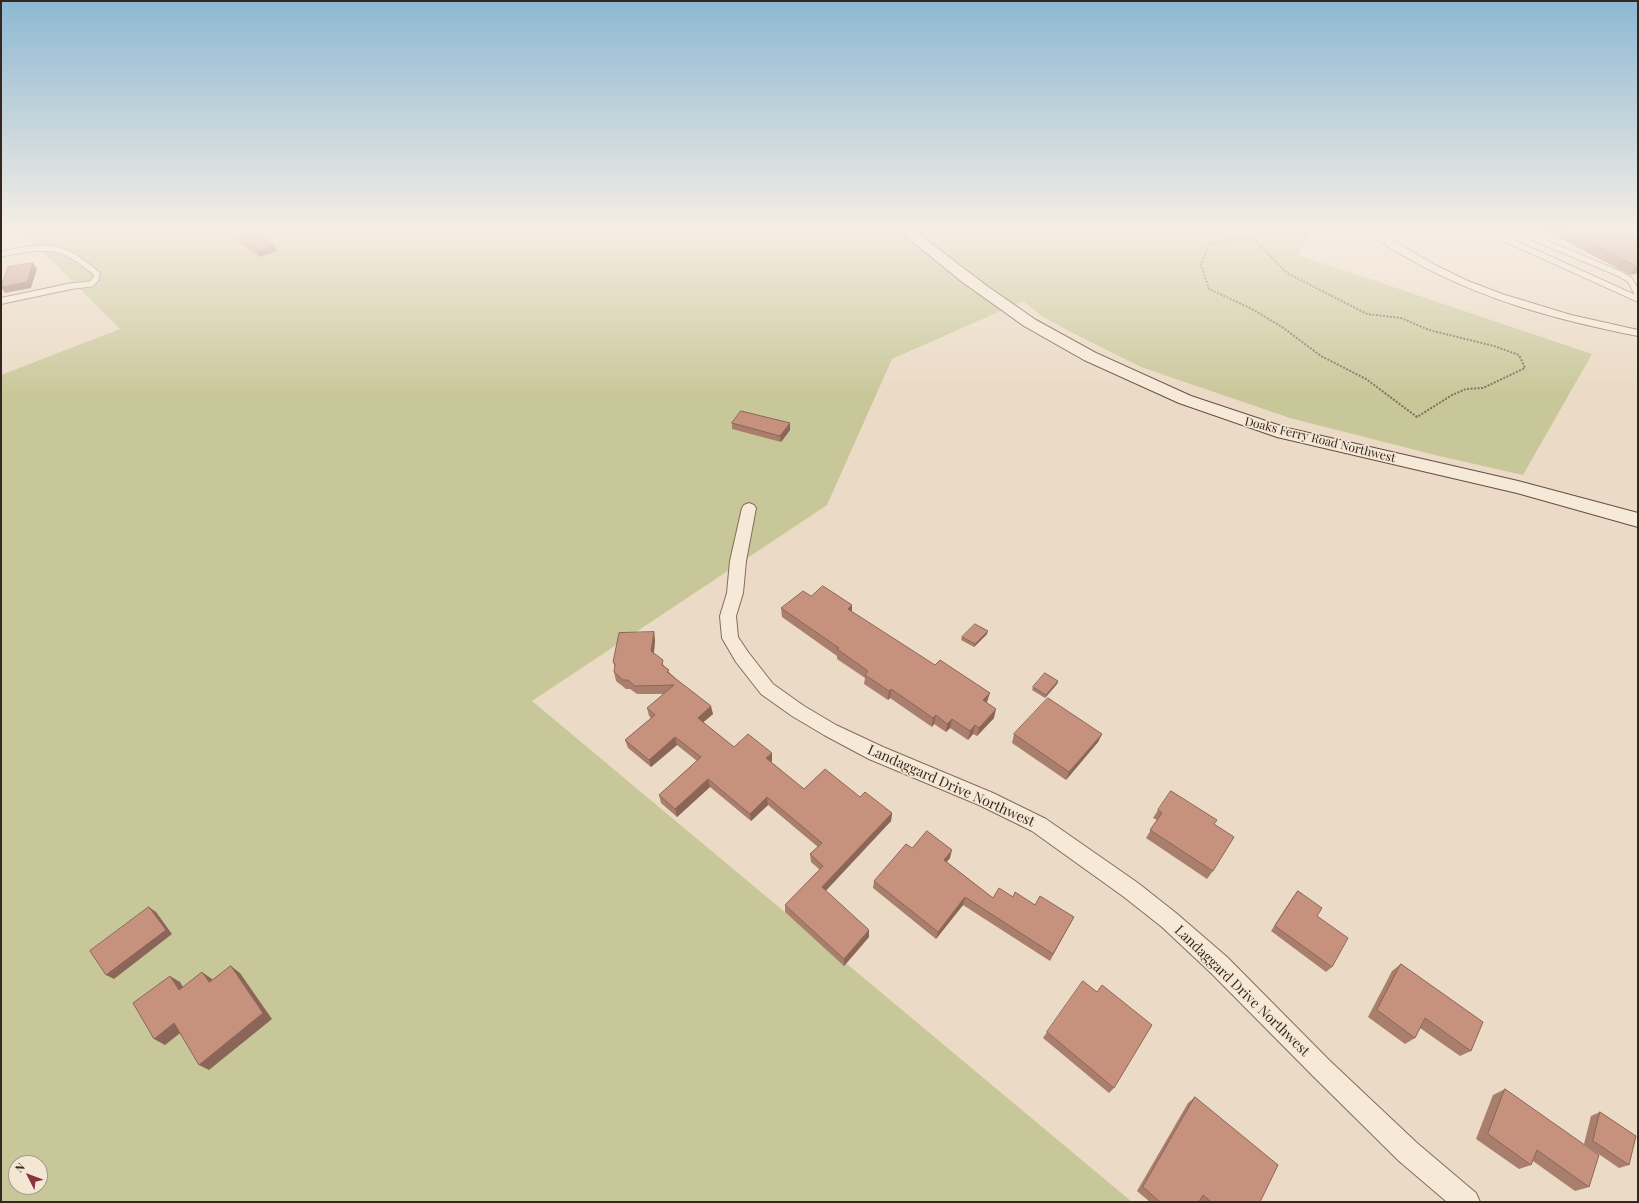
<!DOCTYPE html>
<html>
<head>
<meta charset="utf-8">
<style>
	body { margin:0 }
	#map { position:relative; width:1639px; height:1203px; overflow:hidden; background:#ebdac5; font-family:"Playfair Display",serif }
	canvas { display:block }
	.frame { position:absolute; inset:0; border:2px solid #35271f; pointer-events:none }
	.north { position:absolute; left:8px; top:1155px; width:40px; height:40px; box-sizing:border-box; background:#f3e6d3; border:1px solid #a79a8b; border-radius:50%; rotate:312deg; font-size:11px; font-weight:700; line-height:16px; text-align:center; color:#35271f }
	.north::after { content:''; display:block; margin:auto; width:14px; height:18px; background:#8e313e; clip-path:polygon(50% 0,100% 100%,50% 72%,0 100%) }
</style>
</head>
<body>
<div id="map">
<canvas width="1639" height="1203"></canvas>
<div class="frame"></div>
<div class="north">N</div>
</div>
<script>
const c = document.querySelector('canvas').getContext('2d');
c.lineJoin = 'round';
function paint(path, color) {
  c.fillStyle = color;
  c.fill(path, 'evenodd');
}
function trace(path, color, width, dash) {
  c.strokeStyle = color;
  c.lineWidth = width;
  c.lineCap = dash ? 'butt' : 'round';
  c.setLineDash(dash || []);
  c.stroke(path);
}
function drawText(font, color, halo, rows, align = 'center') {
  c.font = font + ' "Playfair Display",serif';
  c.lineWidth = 3;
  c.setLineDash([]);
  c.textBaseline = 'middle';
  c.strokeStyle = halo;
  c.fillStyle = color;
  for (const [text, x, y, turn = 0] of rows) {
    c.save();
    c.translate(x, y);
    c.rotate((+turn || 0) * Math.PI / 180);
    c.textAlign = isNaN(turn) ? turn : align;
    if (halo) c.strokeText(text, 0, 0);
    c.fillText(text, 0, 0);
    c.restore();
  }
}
paint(new Path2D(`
	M20,229H1312L1298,255L1592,354L1523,475L1435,455L1290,418L1141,367L1067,330L1042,316L1023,301L892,359L827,505L532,701L1132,1202H1V375L120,329ZM16,1163H40V1187H16Z`), '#c8c799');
const service = new Path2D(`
	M601,229L607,230
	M892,229L908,232
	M1498,229L1494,230L1499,236L1638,299
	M1513,229L1620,274L1630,280L1638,295
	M1,254C48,245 59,242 97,274L96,279L91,284L72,286`);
const minor = new Path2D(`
	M1367,229H1378L1404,247L1435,265L1468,281L1502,294L1571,315L1638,330V336C1557,320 1478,299 1406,257C1395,251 1375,239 1367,229Z
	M72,283L76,284L77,286L76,288L1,304V298Z
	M749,503L754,505L756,508L746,561L743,593L736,616L738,637L748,652L773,684L804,706L836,725L883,747L993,793L1046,819L1138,883L1176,913L1227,957L1329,1060L1417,1143L1476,1193L1480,1202H1447L1399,1161L1313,1076L1211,973L1162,927L1124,897L1032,831L979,805L869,759L824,735L792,716L761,694L736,662L722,638L720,616L727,593L730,561L742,508L744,505Z`);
const secondary = new Path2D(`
	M897,229H912L987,286L1036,320L1096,353L1191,396L1287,428L1518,481L1638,513V527L1517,493L1277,437L1179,403L1084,360L1024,326L961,281Z`);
trace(service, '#846c5c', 7);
trace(minor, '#846c5c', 2);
trace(secondary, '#664e3f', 2);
trace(new Path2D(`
	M1251,236L1287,273L1367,314L1401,318L1429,330L1494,346L1519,355L1525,368L1483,388L1466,389L1452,395L1417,417L1366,379L1321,356L1282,327L1250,308L1209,289L1201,265L1209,244Z`), '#846c5c', 2, [2, 1.5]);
trace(service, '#f6e9d7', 5.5);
paint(minor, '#f6e9d7');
paint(secondary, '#f6e9d7');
paint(new Path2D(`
	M1543,229H1633L1632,230L1638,273L1630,275Z
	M236,236L274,245L277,251L260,257L239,242Z
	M732,423H790V430L781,442L732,429Z
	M811,596L852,612L987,702V703L994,718L977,736L973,734L968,740L950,728L946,732L934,724L932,727L890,698L888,700L864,684L865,678L837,659V656L782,617L781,608Z
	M654,632L655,641L654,653L670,673L713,714L703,722L734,747L772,761L771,762L804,789L860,797L892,813L891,821L825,891L869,930V937L844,966L785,912V905L820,870L811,862L810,854L818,847L768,805L751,821L710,787L677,817L661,803L659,795L697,761L677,745L651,767L628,748L625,740L651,718L649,716L647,708L664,694H637L630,689H626L616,681L614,672L615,667L613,662Z
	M987,634L974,647L961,640L962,637Z
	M1058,681L1057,684L1045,698L1032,690L1033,687Z
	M1014,734H1102L1098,742L1066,780L1012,743Z
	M1158,810L1214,824L1213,871L1207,879L1146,838L1157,820L1153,818Z
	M912,848L950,858L947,862L993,898L1013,897L1074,917L1050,961L963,905L936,939L873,888L874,881Z
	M1298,891L1317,916L1332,967L1326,972L1271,931L1293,897Z
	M1401,964L1471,1051L1460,1056L1420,1028L1415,1038L1405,1044L1368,1017L1392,971Z
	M1097,992L1114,1088L1109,1093L1043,1038L1047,1032Z
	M1505,1089L1589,1187L1575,1191L1533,1161L1531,1165L1519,1169L1476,1139L1493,1095Z
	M1195,1097L1260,1202H1150L1137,1191L1188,1103Z
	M1600,1112L1629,1165L1619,1168L1584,1144L1591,1116Z`), '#aa7e6c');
paint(new Path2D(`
	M620,229H637L638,230L621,232Z
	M274,245L277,251L260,257L258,251Z
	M33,263L37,269L31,288L5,293L1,287Z
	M1636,266H1638V273L1630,275Z
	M790,423V430L781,442L780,436Z
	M852,605V615L848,609Z
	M988,631L987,634L974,647L975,644Z
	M654,632L655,641L653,659L651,651Z
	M1058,681L1057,684L1045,698L1046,695Z
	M891,689L890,698L888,700L889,691Z
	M990,693L987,702L981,709L983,700Z
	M711,706L713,714L699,726L698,718Z
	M996,709L994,718L977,736L979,728Z
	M936,715L934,724L932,727L933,718Z
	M952,719L950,728L946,732L947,724Z
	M975,725L973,734L968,740L970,731Z
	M1102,734L1098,742L1066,780L1069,772Z
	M675,737L677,745L651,767L649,760Z
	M772,753V761L767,766L766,758Z
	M708,779L710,787L677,817L675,809Z
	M767,797L768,805L751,821L750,814Z
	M892,813L891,821L822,895V887Z
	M952,850L950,858L942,867L944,860Z
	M965,897L963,905L936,939L938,932Z
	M149,907L156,912L172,934L114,979L106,975Z
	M869,930V937L844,966V959Z
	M231,966L240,973L272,1019L209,1070L199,1065Z
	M202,972L212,979L219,989L209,982Z
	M170,976L180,982L189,997L179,990Z
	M174,1023L184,1030L165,1045L154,1039Z`), '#8b6658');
const building = new Path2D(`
	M1563,229H1628L1638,233V266H1636Z
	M252,230L274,245L258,251L236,236Z
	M33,263L27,282L1,287L8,267Z
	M741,411L790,423L780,436L732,423Z
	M823,586L852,605L848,609L935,665L940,660L990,693L983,700L996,709L979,728L975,725L970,731L952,719L947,724L936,715L933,718L891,689L889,691L865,675L868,671L837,649L839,648L781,608L803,591L811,596Z
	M975,624L988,631L975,644L962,637Z
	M654,632L651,651L663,660L662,665L669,670L667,672L711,706L698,718L734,747L748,734L772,753L766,758L804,789L825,769L860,797L865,792L892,813L822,887L869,930L844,959L785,905L823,866L810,854L822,843L767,797L750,814L708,779L675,809L659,795L701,757L675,737L649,760L625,740L655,715L647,708L674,685L635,686L628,680H623L614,672L615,664L613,662L619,633Z
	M1045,673L1058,681L1046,695L1033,687Z
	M1048,698L1102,734L1069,772L1014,734Z
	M1171,791L1217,820L1214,824L1234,837L1213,871L1150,830L1162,813L1158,810Z
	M927,831L952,850L944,860L993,898L999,888L1013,897L1015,892L1035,905L1040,896L1074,917L1053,954L965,897L938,932L874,881L906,844L912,848Z
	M1298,891L1322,908L1317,916L1348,938L1332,967L1275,926Z
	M149,907L166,930L106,975L90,951Z
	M1401,964L1483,1022L1471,1051L1425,1018L1415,1038L1377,1010Z
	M231,966L263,1013L199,1065L174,1023L154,1039L133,1003L170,976L179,990L202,972L209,982Z
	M1083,981L1097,992L1102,985L1152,1025L1114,1088L1047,1032Z
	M1505,1089L1599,1155L1589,1187L1537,1150L1531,1165L1488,1134Z
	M1195,1097L1278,1165L1260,1202H1211L1203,1195L1199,1202H1160L1143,1187Z
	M1600,1112L1636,1136L1629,1165L1593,1141Z`);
paint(building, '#c6927d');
trace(building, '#8b6658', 1);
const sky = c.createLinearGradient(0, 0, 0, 397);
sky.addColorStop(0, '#8db8d3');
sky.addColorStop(0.58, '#f6eee5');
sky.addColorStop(1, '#f6eee500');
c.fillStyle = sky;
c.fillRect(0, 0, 1639, 397);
drawText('12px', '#35271f', '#f3e6d3', [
	["Doaks Ferry Road Northwest",1320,440,14]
]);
drawText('14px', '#35271f', '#f3e6d3', [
	["Landaggard Drive Northwest",951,786,24],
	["Landaggard Drive Northwest",1242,991,44]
]);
</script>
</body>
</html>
